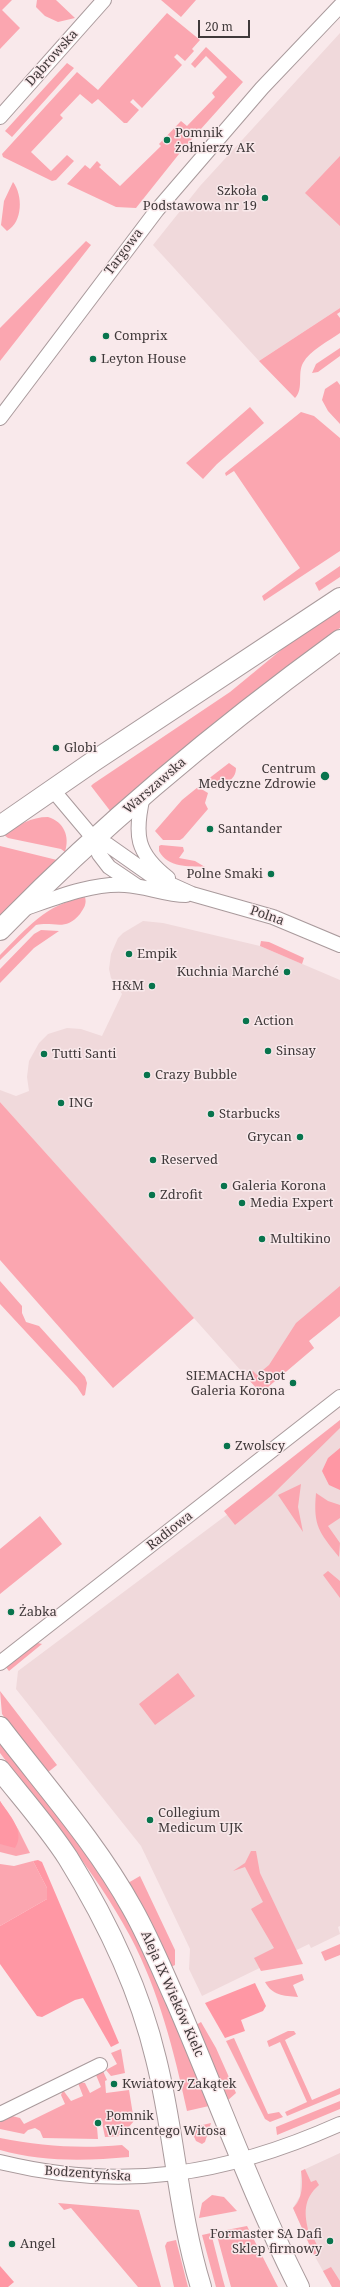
<!DOCTYPE html>
<html>
<head>
<meta charset="utf-8">
<style>
	body { margin:0 }
	#map { position:relative; width:340px; height:2287px; overflow:hidden; background:#f9e9eb; font-family:"Noto Serif",serif }
	canvas { display:block }
	.scale { position:absolute; left:198px; top:20px; width:52px; height:18px; box-sizing:border-box; border:2px solid #40393a; border-top:0; padding-left:5px; font-size:12px; line-height:14px; white-space:nowrap; color:#40393a; -webkit-text-stroke:3px #f9e9eb; paint-order:stroke }
</style>
</head>
<body>
<div id="map">
<canvas width="340" height="2287"></canvas>
<div class="scale">20 m</div>
</div>
<script>
const c = document.querySelector('canvas').getContext('2d');
c.lineJoin = 'round';
function paint(path, color) {
  c.fillStyle = color;
  c.fill(path, 'evenodd');
}
function trace(path, color, width, dash) {
  c.strokeStyle = color;
  c.lineWidth = width;
  c.lineCap = dash ? 'butt' : 'round';
  c.setLineDash(dash || []);
  c.stroke(path);
}
function drawText(font, color, halo, rows, align = 'center') {
  c.font = font + ' "Noto Serif",serif';
  c.lineWidth = 3;
  c.setLineDash([]);
  c.textBaseline = 'middle';
  c.strokeStyle = halo;
  c.fillStyle = color;
  for (const [text, x, y, turn = 0] of rows) {
    c.save();
    c.translate(x, y);
    c.rotate((+turn || 0) * Math.PI / 180);
    c.textAlign = isNaN(turn) ? turn : align;
    if (halo) c.strokeText(text, 0, 0);
    c.fillText(text, 0, 0);
    c.restore();
  }
}
paint(new Path2D(`
	M340,33V308L259,361L153,245L200,186Z
	M143,921L163,923L260,946L340,980V1290L296,1325L314,1348L261,1393L0,1102V1090L16,1096L29,1091L27,1077L29,1061L39,1043L48,1034L67,1028L81,1029L102,1036L122,994L111,978L109,969L111,954L118,938L123,933Z
	M340,1420V1926L338,1927L340,1934L311,1948L309,1944L202,1996L189,1969L190,1949L141,1846L16,1689L18,1671L264,1487Z
	M340,2153V2287H332L314,2255L293,2208L300,2196L301,2171Z`), '#f0d9db');
paint(new Path2D(`
	M0,0H12L2,10L20,28L0,49Z
	M37,0H56L75,18L58,22L45,16L36,7Z
	M161,0H196L181,17Z
	M167,13L200,40L192,49L194,51L185,61L177,54L174,57L182,65L142,108L133,99L130,102L139,110L127,123H124L98,99L92,104L80,94L60,115L63,118L31,152L51,171L67,155L74,161L56,180L52,181L3,157L2,154L77,72L98,90Z
	M206,47L243,82L183,149L136,208L116,207L67,184L85,165L90,169L97,161L101,165L99,167L120,186L161,146L159,144L181,121L187,126L215,97L212,93L227,77L206,56L195,68L191,64Z
	M67,63L74,68L12,137L5,131Z
	M340,156V226L305,193Z
	M13,182C23,195 23,222 7,231L1,225L4,201Z
	M86,241L91,245L0,361V328Z
	M340,308V312L337,314L340,318V333C329,341 310,350 303,363C297,374 304,389 295,398L259,361Z
	M340,348V356L318,372L312,373L316,364Z
	M337,381L340,385V424L328,411L322,400L325,389Z
	M250,407L264,423L217,464L203,479L186,463Z
	M301,412L314,416L340,438V551L264,601L262,596L300,568L234,471L226,476L225,473Z
	M340,566V577L319,591L315,583Z
	M340,610V628C263,686 182,746 111,812L91,786L93,784L230,692L292,641Z
	M229,763L236,768C236,781 223,785 211,788L203,783Z
	M198,787L208,793L205,803L208,809L183,838L180,840H163L155,831L182,800Z
	M48,817C64,822 70,836 65,852L61,849L8,838L4,835C18,825 31,817 48,817Z
	M161,845L183,847L184,851L179,858L195,861L205,867C188,866 168,868 159,851V846Z
	M0,846L57,860L0,918Z
	M85,897C87,904 84,908 80,914C65,932 55,921 36,925L0,960V955C27,928 46,904 85,897Z
	M41,930L59,931L34,948L0,983V969L34,934Z
	M261,941L269,942L304,958L302,964L260,946Z
	M0,1102L194,1318L113,1388L0,1260Z
	M0,1281L22,1306V1313L26,1322L39,1326L85,1377L87,1383L85,1395L83,1396L77,1387L0,1304Z
	M340,1286V1316L309,1341L314,1348L261,1393L246,1377L253,1371L257,1375L269,1365L296,1323Z
	M340,1420V1428L271,1496L235,1525L224,1511Z
	M301,1484L298,1507L303,1532L278,1495Z
	M316,1493L328,1501L340,1505V1518L328,1526L340,1543L339,1557C319,1532 313,1526 316,1493Z
	M40,1516L62,1544L0,1594V1549Z
	M328,1571L340,1581V1598L323,1575Z
	M38,1643L42,1644L9,1671L5,1666L32,1645Z
	M178,1673L195,1696L155,1725L139,1704Z
	M0,1691L57,1765L47,1773L2,1714Z
	M0,1742C40,1795 85,1846 118,1904C155,1968 181,2038 209,2106L187,2111C174,2051 159,1991 130,1936C95,1870 45,1813 0,1753Z
	M0,1801L18,1829L30,1853L16,1856L0,1852Z
	M251,1851H256L260,1873L303,1964L261,1971L254,1958L274,1948L251,1909L263,1902L245,1867L233,1871L245,1863Z
	M33,1861L47,1888V1899L0,1926V1864L14,1866Z
	M140,1876L175,1950V1965L171,1967L128,1883Z
	M340,1944V1955L325,1961L321,1952Z
	M302,1974L304,1980L293,1985L298,1997C283,1996 272,1995 265,1982Z
	M201,2022L216,2048L236,2093L227,2101L196,2025Z
	M288,2031H294L296,2034L285,2040L312,2100L340,2088V2094L287,2116L285,2112L307,2102L280,2042L269,2047L267,2041Z
	M234,2038L268,2114L279,2112L283,2117L270,2122L265,2119L226,2041Z
	M121,2049L125,2073L111,2076L106,2070L117,2064L111,2053Z
	M103,2071L107,2080L105,2081L106,2093L129,2090L134,2121L121,2136L105,2137L101,2118L95,2120L93,2124L97,2127L98,2139L43,2138L40,2131L35,2128L28,2130L24,2134L0,2129V2121L12,2116L20,2118L24,2124L65,2104L61,2095L63,2090L71,2101L83,2096L78,2083L80,2082L85,2083L90,2093L101,2087L96,2075Z
	M340,2101V2109L277,2135L276,2127Z
	M211,2123L205,2142L202,2144L196,2141L190,2128Z
	M0,2138C41,2146 80,2149 122,2145L129,2151V2157C86,2161 42,2162 0,2150Z
	M305,2169L311,2182L316,2180L319,2185C303,2199 304,2214 309,2233H311L318,2247L317,2256L314,2255L293,2208C303,2199 303,2183 301,2171Z
	M212,2195L224,2197L237,2211L199,2218L202,2203Z
	M58,2203L139,2210L161,2287H138L71,2208L64,2210Z
	M247,2226L278,2287H231L216,2232Z
	M211,2233L223,2280L225,2287H216L202,2235Z
	M176,2240L188,2287H174L165,2246L167,2242Z
	M331,2267L340,2281V2287H332L323,2271Z`), '#fba6b0');
paint(new Path2D(`
	M340,1448V1490L329,1485L322,1471L328,1458Z
	M0,1801C9,1815 26,1831 15,1848L0,1844Z
	M38,1860L42,1862L119,2043L111,2047L83,1998L75,2000L42,2017L37,2016L0,1964V1926L47,1899V1888L33,1861Z
	M255,1983L266,2006L263,2011L241,2020L245,2031L225,2038L205,2003Z
	M0,2266L14,2282L8,2287H0Z`), '#ff97a4');
const street = new Path2D(`
	M0,117L104,0
	M0,418L157,210L262,88L340,6
	M52,789L94,839L99,854L109,867L137,886
	M143,796C134,835 136,853 168,878
	M94,839L108,845L152,876L192,894L273,917L340,945
	M23,909C55,898 91,883 125,885C146,886 165,895 186,895
	M0,1663L340,1397
	M0,2114L100,2065
	M0,2162C123,2192 226,2175 340,2124`);
const secondary = new Path2D(`
	M0,826L94,761L340,598
	M0,930C104,823 219,728 340,640
	M0,1727C45,1786 96,1843 132,1908C149,1938 162,1970 176,2001C217,2096 252,2194 299,2287
	M0,1770C23,1799 48,1827 68,1858C107,1921 139,1987 156,2059C175,2134 178,2213 201,2287`);
trace(street, '#a99a9c', 16);
trace(secondary, '#a99a9c', 22);
trace(street, '#fff', 14);
trace(secondary, '#fff', 20);
for (const [x, y, r, color] of [
	[167,140,4,"#08744d"],
	[265,198,4,"#08744d"],
	[106,336,4,"#08744d"],
	[93,359,4,"#08744d"],
	[56,748,4,"#08744d"],
	[325,776,5,"#08744d"],
	[210,829,4,"#08744d"],
	[271,874,4,"#08744d"],
	[129,954,4,"#08744d"],
	[287,972,4,"#08744d"],
	[152,986,4,"#08744d"],
	[246,1021,4,"#08744d"],
	[268,1051,4,"#08744d"],
	[44,1054,4,"#08744d"],
	[147,1075,4,"#08744d"],
	[61,1103,4,"#08744d"],
	[211,1114,4,"#08744d"],
	[300,1137,4,"#08744d"],
	[153,1160,4,"#08744d"],
	[224,1186,4,"#08744d"],
	[152,1195,4,"#08744d"],
	[242,1203,4,"#08744d"],
	[262,1239,4,"#08744d"],
	[293,1383,4,"#08744d"],
	[227,1446,4,"#08744d"],
	[11,1612,4,"#08744d"],
	[150,1820,4,"#08744d"],
	[114,2084,4,"#08744d"],
	[98,2123,4,"#08744d"],
	[330,2241,4,"#08744d"],
	[12,2244,4,"#08744d"]
]) {
  const dot = new Path2D();
  dot.arc(x, y, r, 0, 2 * Math.PI);
  c.fillStyle = color;
  c.fill(dot);
  trace(dot, '#f9e9eb', 1.5);
}
drawText('13px', '#40393a', '#f9e9eb', [
	["Dąbrowska",52,58,-48],
	["Targowa",124,252,-53],
	["Warszawska",155,786,-41],
	["Polna",267,916,19],
	["Radiowa",170,1531,-38],
	["Aleja IX Wieków Kielc",172,1994,66],
	["Bodzentyńska",88,2174,4]
]);
drawText('13px', '#40393a', '#f9e9eb', [
	["Pomnik",175,133],
	["żołnierzy AK",175,148],
	["Szkoła",257,191,"right"],
	["Podstawowa nr 19",257,206,"right"],
	["Comprix",114,336],
	["Leyton House",101,359],
	["Globi",64,748],
	["Centrum",316,769,"right"],
	["Medyczne Zdrowie",316,784,"right"],
	["Santander",218,829],
	["Polne Smaki",263,874,"right"],
	["Empik",137,954],
	["Kuchnia Marché",279,972,"right"],
	["H&M",144,986,"right"],
	["Action",254,1021],
	["Sinsay",276,1051],
	["Tutti Santi",52,1054],
	["Crazy Bubble",155,1075],
	["ING",69,1103],
	["Starbucks",219,1114],
	["Grycan",292,1137,"right"],
	["Reserved",161,1160],
	["Galeria Korona",232,1186],
	["Zdrofit",160,1195],
	["Media Expert",250,1203],
	["Multikino",270,1239],
	["SIEMACHA Spot",285,1376,"right"],
	["Galeria Korona",285,1391,"right"],
	["Zwolscy",235,1446],
	["Żabka",19,1612],
	["Collegium",158,1813],
	["Medicum UJK",158,1828],
	["Kwiatowy Zakątek",122,2084],
	["Pomnik",106,2116],
	["Wincentego Witosa",106,2131],
	["Formaster SA Dafi",322,2234,"right"],
	["Sklep firmowy",322,2249,"right"],
	["Angel",20,2244]
], 'left');
</script>
</body>
</html>
